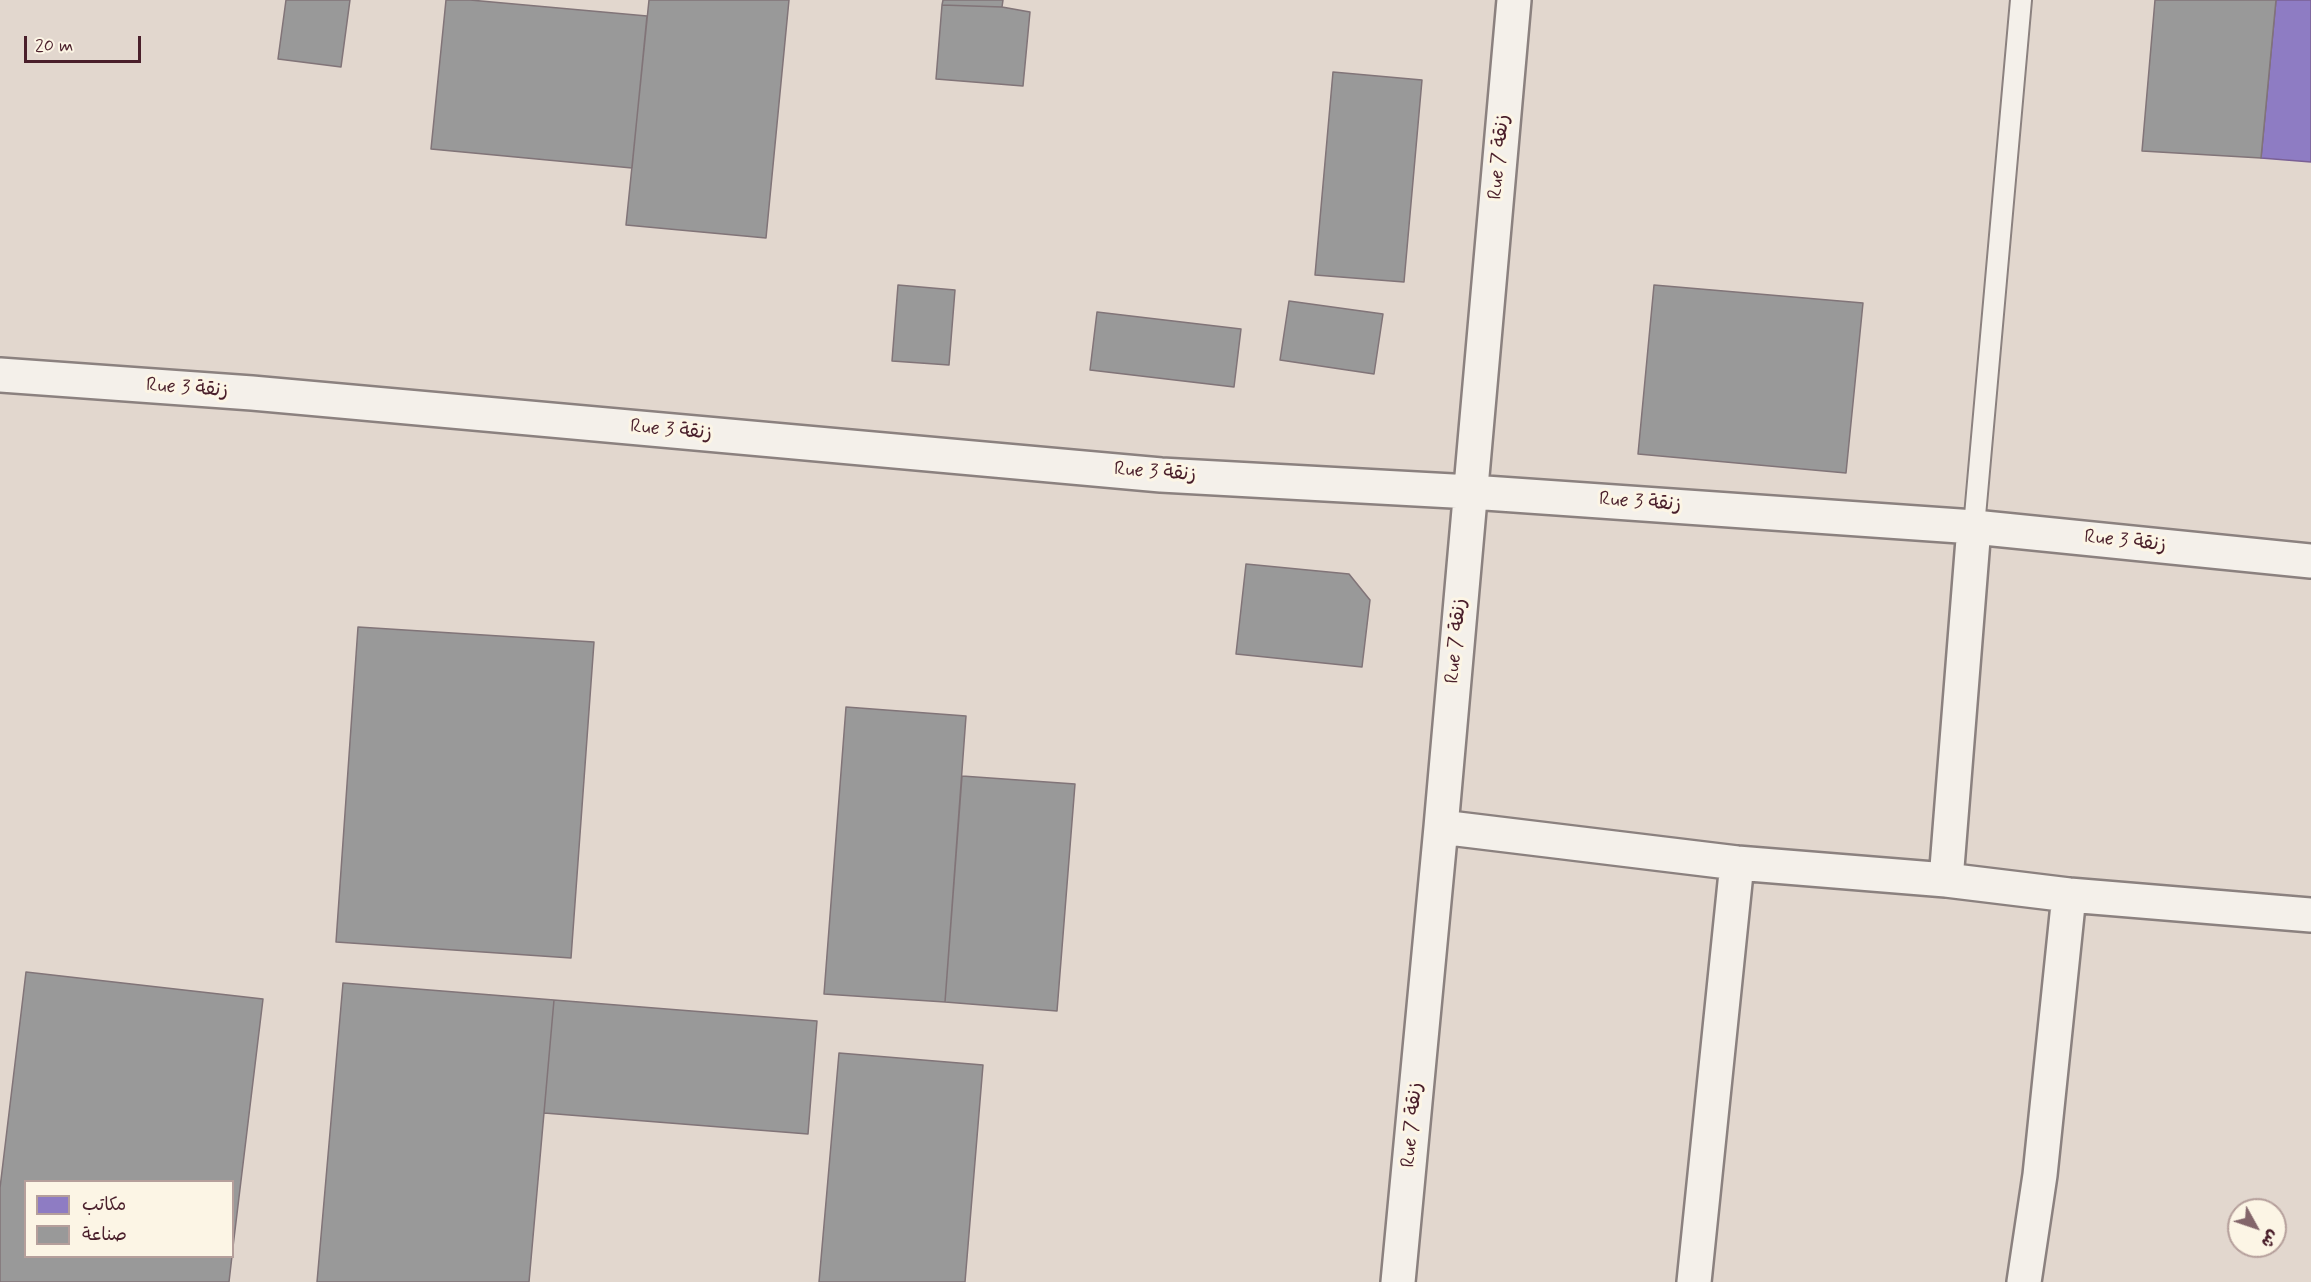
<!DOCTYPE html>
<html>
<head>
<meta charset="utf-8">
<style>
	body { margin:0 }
	#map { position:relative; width:2311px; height:1282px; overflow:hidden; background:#ece7df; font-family:Mynerve,"Playpen Sans Arabic",sans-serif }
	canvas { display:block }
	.legend { position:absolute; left:24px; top:1180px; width:210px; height:78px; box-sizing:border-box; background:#fcf5e5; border:2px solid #b59f9b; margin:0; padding:8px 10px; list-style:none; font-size:18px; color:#4a1f2b }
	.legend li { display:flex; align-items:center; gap:12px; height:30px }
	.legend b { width:30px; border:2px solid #b59f9b }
	.north { position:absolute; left:2227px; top:1198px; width:60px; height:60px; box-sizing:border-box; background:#fcf5e5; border:2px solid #b59f9b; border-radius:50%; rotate:130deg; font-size:16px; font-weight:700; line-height:24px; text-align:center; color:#4a1f2b }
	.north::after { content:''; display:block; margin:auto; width:21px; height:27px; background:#83656a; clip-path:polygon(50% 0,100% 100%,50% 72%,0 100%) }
	.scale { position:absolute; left:24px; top:36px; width:117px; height:27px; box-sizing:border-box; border:3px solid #4a1f2b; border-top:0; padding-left:8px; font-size:18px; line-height:21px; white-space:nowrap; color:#4a1f2b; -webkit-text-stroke:4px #fcf5e5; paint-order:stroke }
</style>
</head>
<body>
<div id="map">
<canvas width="2311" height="1282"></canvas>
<ul class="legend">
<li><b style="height:16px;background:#8e7cc3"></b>مكاتب</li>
<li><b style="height:16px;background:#999"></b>صناعة</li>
</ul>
<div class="north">ش</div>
<div class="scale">20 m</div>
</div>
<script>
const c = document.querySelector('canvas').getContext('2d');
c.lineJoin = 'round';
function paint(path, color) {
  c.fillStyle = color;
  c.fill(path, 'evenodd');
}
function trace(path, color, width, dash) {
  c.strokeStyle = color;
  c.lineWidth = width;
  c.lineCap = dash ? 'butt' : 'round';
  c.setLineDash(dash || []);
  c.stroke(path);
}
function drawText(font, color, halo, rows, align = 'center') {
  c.font = font + ' Mynerve,"Playpen Sans Arabic",sans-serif';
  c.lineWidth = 6;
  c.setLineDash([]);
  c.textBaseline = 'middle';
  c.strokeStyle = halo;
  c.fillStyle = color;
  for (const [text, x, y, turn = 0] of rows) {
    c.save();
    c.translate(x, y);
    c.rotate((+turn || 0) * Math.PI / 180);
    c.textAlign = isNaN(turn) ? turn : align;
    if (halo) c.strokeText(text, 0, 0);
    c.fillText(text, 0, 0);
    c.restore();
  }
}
paint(new Path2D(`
	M0,0H2311V1282H0ZM26,1182H232V1256H26ZM2239,1210H2275V1246H2239Z`), '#e2d7ce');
const offices = new Path2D(`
	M2276,0H2311V162L2261,158Z`);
paint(offices, '#8e7cc3');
trace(offices, '#7a6095', 1.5);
const industry = new Path2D(`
	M286,0H350L341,67L278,59Z
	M446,0H470L647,16L632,168L431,149Z
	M649,0H789L766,238L626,225Z
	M943,0H1003L1002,7L942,5Z
	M2155,0H2276L2261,158L2142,151Z
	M942,5L1002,7L1030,12L1023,86L936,79Z
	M1333,72L1422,80L1404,282L1315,275Z
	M898,285L955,290L949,365L892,361Z
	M1654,285L1863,303L1846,473L1638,454Z
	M1289,301L1383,314L1374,374L1280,360Z
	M1097,312L1241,329L1234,387L1090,370Z
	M1246,564L1349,574L1370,600L1362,667L1236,654Z
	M358,627L594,642L571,958L336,942Z
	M846,707L966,716L945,1002L824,994Z
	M962,776L1075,784L1057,1011L945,1002Z
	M26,972L263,999L232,1255V1182H26V1256H232L229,1282H0V1188Z
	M343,983L554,1000L529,1282H317Z
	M554,1000L817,1021L808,1134L544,1113Z
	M839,1053L983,1065L965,1282H819Z`);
paint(industry, '#999');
trace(industry, '#817478', 1.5);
const service = new Path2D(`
	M1974,527L2021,0`);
const minor = new Path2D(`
	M0,375L252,393L1161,475L1471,492L1974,527L2311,561
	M1441,827L1737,863L1946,880L2069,895L2311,915
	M1946,880L1974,527
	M1398,1282L1441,827L1514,0
	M1694,1282L1737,863
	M2024,1282L2040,1175L2069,895`);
trace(service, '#8b817f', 24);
trace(minor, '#8b817f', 38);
trace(service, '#f4f0ea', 20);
trace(minor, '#f4f0ea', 33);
drawText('20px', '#4a1f2b', '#fcf5e5', [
	["Rue 7 زنقة",1500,157,-85],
	["Rue 3 زنقة",187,389,4],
	["Rue 3 زنقة",671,431,5],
	["Rue 3 زنقة",1155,473,4],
	["Rue 3 زنقة",1640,503,4],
	["Rue 3 زنقة",2125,542,6],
	["Rue 7 زنقة",1457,641,-85],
	["Rue 7 زنقة",1413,1125,-85]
]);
</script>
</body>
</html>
